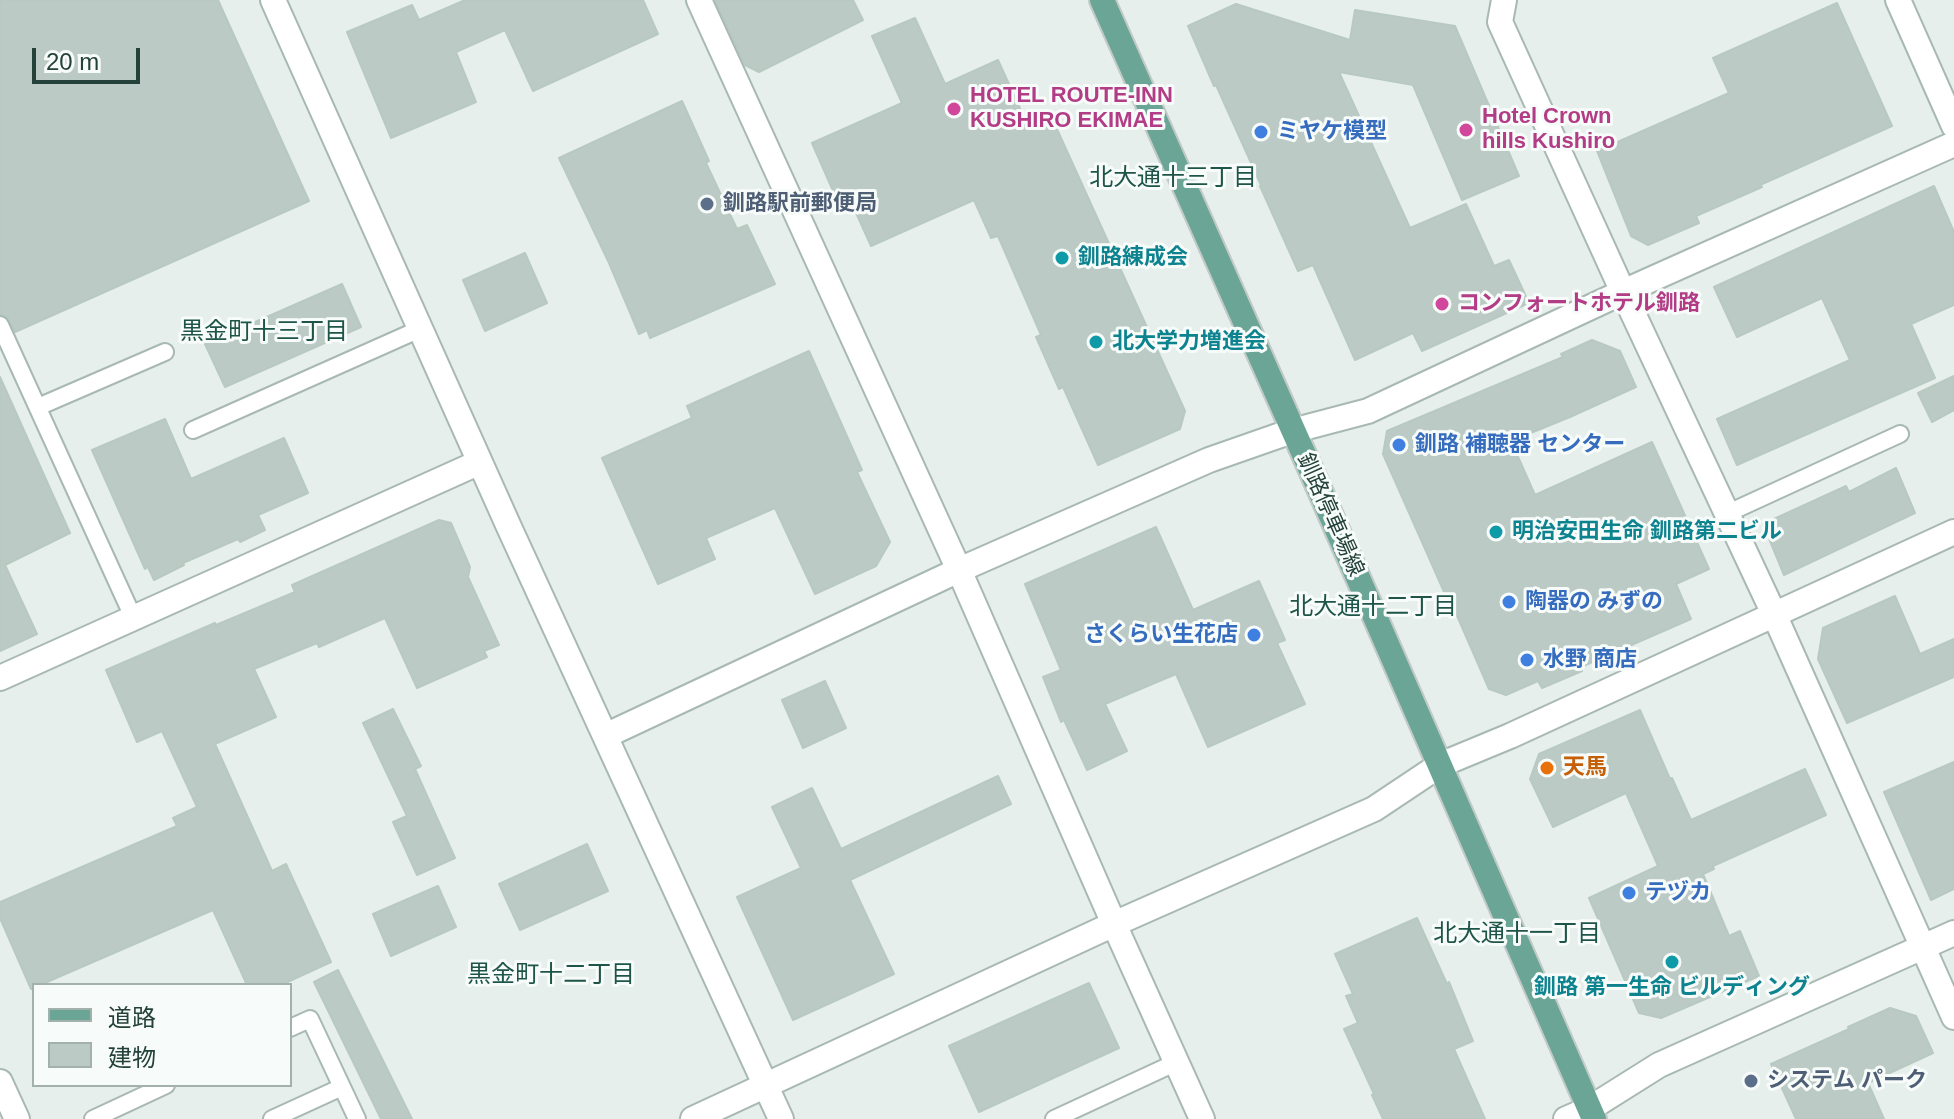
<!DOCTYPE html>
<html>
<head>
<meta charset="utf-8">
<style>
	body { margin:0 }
	#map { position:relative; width:1954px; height:1119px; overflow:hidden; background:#e6efeb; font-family:Arial,"Noto Sans JP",sans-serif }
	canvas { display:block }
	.legend { position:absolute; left:32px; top:983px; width:260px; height:104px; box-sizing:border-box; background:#f7fbf9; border:2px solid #a3b1ad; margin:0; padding:10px 14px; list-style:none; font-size:24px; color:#24423a }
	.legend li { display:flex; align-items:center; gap:16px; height:40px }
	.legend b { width:40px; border:2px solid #a3b1ad }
	.scale { position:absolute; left:32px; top:48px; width:108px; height:36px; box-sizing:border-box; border:4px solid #24423a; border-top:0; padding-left:10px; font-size:24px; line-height:28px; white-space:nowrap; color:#24423a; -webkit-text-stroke:6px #f7fbf9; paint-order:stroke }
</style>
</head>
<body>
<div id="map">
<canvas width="1954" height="1119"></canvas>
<ul class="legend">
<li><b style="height:10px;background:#6aa596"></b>道路</li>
<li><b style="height:22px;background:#bbcac4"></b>建物</li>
</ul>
<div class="scale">20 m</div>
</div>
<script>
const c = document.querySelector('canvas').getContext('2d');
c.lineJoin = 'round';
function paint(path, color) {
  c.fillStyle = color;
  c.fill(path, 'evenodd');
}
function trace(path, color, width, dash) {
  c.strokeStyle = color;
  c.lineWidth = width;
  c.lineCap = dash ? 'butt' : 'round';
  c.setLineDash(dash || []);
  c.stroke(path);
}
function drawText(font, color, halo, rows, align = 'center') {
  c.font = font + ' Arial,"Noto Sans JP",sans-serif';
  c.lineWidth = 6;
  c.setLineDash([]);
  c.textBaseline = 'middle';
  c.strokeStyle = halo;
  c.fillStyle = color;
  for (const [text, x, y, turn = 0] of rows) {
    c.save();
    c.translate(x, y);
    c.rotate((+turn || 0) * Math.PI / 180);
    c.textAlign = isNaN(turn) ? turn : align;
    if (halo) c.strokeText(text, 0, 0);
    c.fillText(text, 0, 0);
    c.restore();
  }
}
const building = new Path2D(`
	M0,0H218L309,201L15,332L7,317L0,314Z
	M465,0H643L658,34L533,91L505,30L456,52L476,102L391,138L347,32L412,5L419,20Z
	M715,0H853L863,20L759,72L745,65Z
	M1837,3L1892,126L1760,185L1762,187L1696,216L1699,223L1648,245L1631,236L1597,151L1729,93L1713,58Z
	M1236,4L1350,40L1355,10L1455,26L1519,176L1462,200L1413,85L1339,72L1410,228L1466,204L1494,266L1509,260L1529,303L1422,351L1413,333L1355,360L1313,265L1298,271L1260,186L1261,185L1216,85L1214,86L1188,26Z
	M915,18L945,84L998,60L1028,126L1051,116L1185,411L1180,429L1098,465L1063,387L1059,389L1036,337L1041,335L998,236L991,238L974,200L871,246L848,195L837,200L812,143L902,103L872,36Z
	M682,101L709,161L706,163L737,229L747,225L775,284L650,338L647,330L639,334L609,263L559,158Z
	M1934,186L1954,232V305L1911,324L1935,378L1737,465L1717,419L1850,360L1822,298L1737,337L1714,287Z
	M525,253L547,303L485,331L463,280Z
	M342,284L361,327L225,387L205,344Z
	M1592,340L1620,351L1636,387L1570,417L1511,441L1535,495L1652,442L1709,569L1676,584L1691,619L1581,667L1582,671L1542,688L1538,681L1506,695L1489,689L1451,602L1449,603L1383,454L1387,431L1563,357L1561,354Z
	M809,351L862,470L857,472L890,542L876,566L815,594L775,508L706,538L715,559L658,584L602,458L692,418L687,406Z
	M1954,376V410L1932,422L1918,393Z
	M0,377L70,533L5,565L37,634L0,651Z
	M165,419L191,479L284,438L308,493L258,515L265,530L240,542L238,539L183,563L184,565L154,580L148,567L145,569L92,450Z
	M1896,468L1915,513L1784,575L1763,524L1846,486L1849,492Z
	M439,520L451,523L470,567L468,577L499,645L484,651L487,657L417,688L385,618L319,647L317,643L254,669L276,717L215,744L272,871L286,864L331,962L281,985H247L213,910L40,985H34V988L31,989L0,918V902L177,826L173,818L197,807L162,731L137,742L106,670L215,623L216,625L295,592L292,585Z
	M1156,527L1193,610L1259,581L1285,640L1277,643L1305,704L1208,747L1176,674L1105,704L1127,751L1087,770L1064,720L1061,722L1043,677L1061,670L1025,584Z
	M1895,596L1920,654L1954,639V677L1847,723L1818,659L1823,628Z
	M825,681L846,728L803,748L782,700Z
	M393,709L421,766L415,769L455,858L417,875L393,822L407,816L363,723Z
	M1640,710L1670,779L1672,778L1691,820L1805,769L1826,815L1713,866L1714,869L1703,874L1729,936L1740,931L1759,976L1661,1018L1639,1013L1589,898L1658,866L1626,793L1553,827L1530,779L1539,754Z
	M1954,762V889L1931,900L1884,792Z
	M998,776L1011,804L850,880L894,974L793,1020L737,897L801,868L772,807L812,788L841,849Z
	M587,844L608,891L520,930L499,884Z
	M438,886L456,927L391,956L373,914Z
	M1417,918L1447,984L1449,982L1473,1041L1454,1049L1485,1119H1383L1372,1095L1374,1094L1344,1029L1358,1023L1346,996L1353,994L1335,954Z
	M338,970L412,1119H381L314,982Z
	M1089,983L1119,1048L979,1112L949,1046Z
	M1890,1008L1916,1016L1933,1053L1868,1083L1884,1119H1796L1771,1064L1849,1029L1848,1027Z`);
paint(building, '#bbcac4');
trace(building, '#b8c9c2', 2);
const service = new Path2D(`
	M0,325L133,617
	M38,407L165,352
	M193,430L420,329
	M1726,514L1900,434
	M290,1028L310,1019L357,1119
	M93,1119L166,1085
	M272,1119L342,1087
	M1054,1119L1177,1062`);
const minor = new Path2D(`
	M273,0L509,527L781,1119
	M699,0L959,570L1114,924L1202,1119
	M1504,0L1500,22L1623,292L1774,614L1954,1017
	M1898,0L1954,126
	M0,678L480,462
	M605,736L959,570L1209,460L1292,431L1368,411L1623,292L1954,144
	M693,1119L1114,924L1374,809L1440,765L1510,736L1954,532
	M1566,1119L1589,1109L1659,1065L1954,933`);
const tertiary = new Path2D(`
	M0,1082L17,1119`);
const primary = new Path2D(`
	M1102,0L1318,486L1594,1119`);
trace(service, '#a8b8b2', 20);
trace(minor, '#a8b8b2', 28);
trace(tertiary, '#a8b8b2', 28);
trace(primary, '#c2cac8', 28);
trace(service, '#fff', 16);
trace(minor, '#fff', 24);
trace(tertiary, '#fff', 24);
trace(primary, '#6aa596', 24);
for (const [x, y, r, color] of [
	[954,109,8,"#d1479c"],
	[1466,130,8,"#d1479c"],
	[1261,132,8,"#3f7fe0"],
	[707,204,8,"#5c6f8a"],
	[1062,258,8,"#0f9aa8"],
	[1442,304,8,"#d1479c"],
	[1096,342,8,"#0f9aa8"],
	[1399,445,8,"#3f7fe0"],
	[1496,532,8,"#0f9aa8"],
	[1509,602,8,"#3f7fe0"],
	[1254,635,8,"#3f7fe0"],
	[1527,660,8,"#3f7fe0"],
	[1547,768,8,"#e8710a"],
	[1629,893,8,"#3f7fe0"],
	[1672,962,8,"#0f9aa8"],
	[1751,1081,8,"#5c6f8a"]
]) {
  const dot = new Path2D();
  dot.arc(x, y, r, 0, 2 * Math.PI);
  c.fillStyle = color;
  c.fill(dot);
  trace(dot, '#f7fbf9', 3);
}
drawText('bold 22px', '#b23c85', '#f7fbf9', [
	["HOTEL ROUTE-INN",970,96],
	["KUSHIRO EKIMAE",970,121],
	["Hotel Crown",1482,117],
	["hills Kushiro",1482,142],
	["コンフォートホテル釧路",1458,304]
], 'left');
drawText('bold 22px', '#366cbe', '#f7fbf9', [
	["ミヤケ模型",1277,132],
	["釧路 補聴器 センター",1415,445],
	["陶器の みずの",1525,602],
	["さくらい生花店",1238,635,"right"],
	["水野 商店",1543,660],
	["テヅカ",1645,893]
], 'left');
drawText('bold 22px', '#4e5e75', '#f7fbf9', [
	["釧路駅前郵便局",723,204],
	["システム パーク",1767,1081]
], 'left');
drawText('bold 22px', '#0d838f', '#f7fbf9', [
	["釧路練成会",1078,258],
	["北大学力増進会",1112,342],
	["明治安田生命 釧路第二ビル",1512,532],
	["釧路 第一生命 ビルディング",1672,988,"center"]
], 'left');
drawText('22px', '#24423a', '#f7fbf9', [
	["釧路停車場線",1330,515,66]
]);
drawText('bold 22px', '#c56008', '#f7fbf9', [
	["天馬",1563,768]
], 'left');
drawText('24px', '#1f5548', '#f7fbf9', [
	["北大通十三丁目",1173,178],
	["黒金町十三丁目",264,332],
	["北大通十二丁目",1373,607],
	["北大通十一丁目",1517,934],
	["黒金町十二丁目",551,975]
]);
</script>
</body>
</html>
